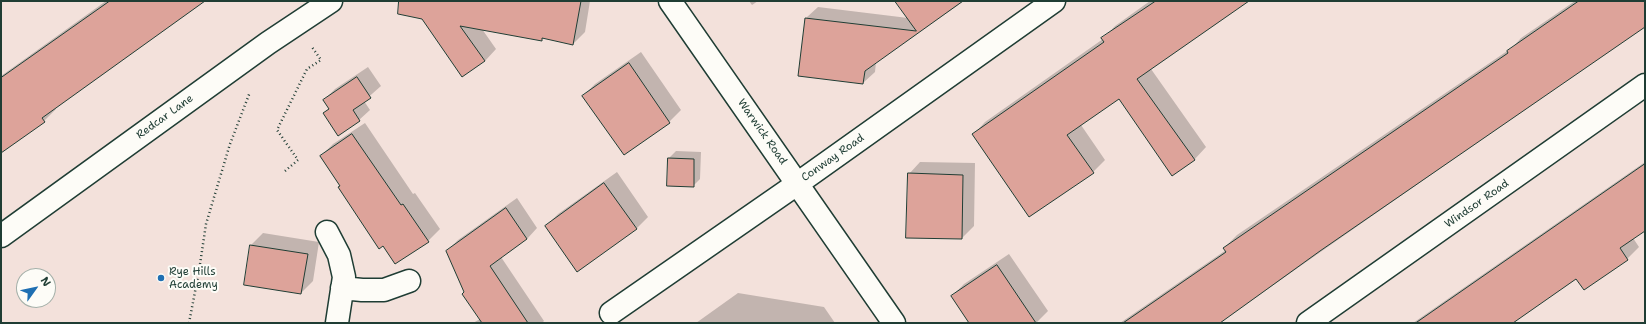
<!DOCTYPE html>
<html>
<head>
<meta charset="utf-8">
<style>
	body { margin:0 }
	#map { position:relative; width:1646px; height:324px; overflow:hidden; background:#f3e1db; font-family:"Shantell Sans",sans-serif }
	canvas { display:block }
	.frame { position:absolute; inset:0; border:2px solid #1f3d34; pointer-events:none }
	.north { position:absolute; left:16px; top:268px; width:40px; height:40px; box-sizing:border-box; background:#fdfcf7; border:1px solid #a4b0a9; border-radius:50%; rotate:57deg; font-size:11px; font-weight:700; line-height:16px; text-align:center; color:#1f3d34 }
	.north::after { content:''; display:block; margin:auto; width:14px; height:18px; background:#1f6fb2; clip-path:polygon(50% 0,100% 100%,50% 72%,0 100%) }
</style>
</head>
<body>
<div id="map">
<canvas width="1646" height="324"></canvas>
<div class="frame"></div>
<div class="north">N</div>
</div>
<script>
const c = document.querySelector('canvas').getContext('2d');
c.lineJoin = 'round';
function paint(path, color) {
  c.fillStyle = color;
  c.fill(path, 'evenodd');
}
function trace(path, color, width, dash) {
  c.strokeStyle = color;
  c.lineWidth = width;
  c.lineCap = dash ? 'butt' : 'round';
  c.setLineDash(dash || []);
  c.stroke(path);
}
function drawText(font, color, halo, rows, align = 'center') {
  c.font = font + ' "Shantell Sans",sans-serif';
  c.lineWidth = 4;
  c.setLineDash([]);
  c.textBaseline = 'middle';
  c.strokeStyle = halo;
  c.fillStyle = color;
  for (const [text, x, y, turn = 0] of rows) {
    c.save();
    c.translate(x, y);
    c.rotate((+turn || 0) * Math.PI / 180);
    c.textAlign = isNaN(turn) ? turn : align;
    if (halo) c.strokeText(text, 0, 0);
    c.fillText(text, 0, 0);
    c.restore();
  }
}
paint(new Path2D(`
	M106,1H204L54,107L56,109L44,121L1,152V76Z
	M443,1H590L585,32L573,44L543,38L541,40L482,29L496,49L485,61L434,7Z
	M749,1H758L752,5Z
	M896,1H964L876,62L875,72L863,83L806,18L818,7L908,18Z
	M1150,1H1248L1151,69L1206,147L1194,160L1119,98L1081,125L1105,160L1093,172L973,135L985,122L1103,39L1115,26Z
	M1575,1H1645V25L1219,323H1120L1226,250L1224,248L1237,235L1513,47L1521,38Z
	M641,52L681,110L669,122L583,96L595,84Z
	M368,67L381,86L364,101L370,110L359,120L324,113L329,108L324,100L335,89Z
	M365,123L413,194L415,193L440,229L428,241L341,185L321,156L333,144Z
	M676,151L701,152L700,179L693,186L669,158Z
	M920,162L975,163L974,226L962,238L909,174Z
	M1645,162V230L1633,238L1639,247L1627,259L1584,289L1577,278L1511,323H1413Z
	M617,172L648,217L636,229L546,226L558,214Z
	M517,198L537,228L527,239L501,257L544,321L542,323H473L480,319L465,292L447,251L458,240Z
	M263,233L319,242L313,281L301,293L245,284L251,245Z
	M1009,254L1048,311L1036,323H970L952,296L964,284Z
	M738,293L824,307L835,323H696Z`), '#0003');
const building = new Path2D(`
	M110,1H205L42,118L45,122L1,153V78Z
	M399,1H581L573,45L542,38V41L460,26L485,61L462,77L422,19L398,14Z
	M895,1H963L865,71L863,84L798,76L805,18L916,31Z
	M1156,1H1249L1137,79L1195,160L1172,176L1119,99L1067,135L1094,173L1029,217L972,134L1104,42L1101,38Z
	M1579,1H1645V27L1320,251L1220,323H1123L1226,252L1223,248L1508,53L1507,51Z
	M629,63L670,123L624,155L582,96Z
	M357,77L371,98L353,110L360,121L338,136L323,113L329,109L323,100Z
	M352,134L401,205L403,204L429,242L395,264L383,246L379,249L338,187L340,186L320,156Z
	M668,158L694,159V187L667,186Z
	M1645,164V231L1620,248L1628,260L1584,290L1576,279L1513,323H1416Z
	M908,173L963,175L962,239L906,238Z
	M604,183L637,229L577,272L545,226Z
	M506,208L527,239L490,266L528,323H482L462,294L464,292L446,251Z
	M250,245L308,254L301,294L244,285Z
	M997,265L1036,323H969L951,296Z`);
paint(building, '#dda39a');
trace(building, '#1f3d34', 1);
const street = new Path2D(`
	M670,1L894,323
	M327,232L339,255L344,277L337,323
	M342,288L362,290H384L409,281
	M611,313L797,184L1054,1
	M1308,323L1645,85`);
const secondary = new Path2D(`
	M1,236L268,43L331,1`);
trace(street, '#1f3d34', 25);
trace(secondary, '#1f3d34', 25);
trace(new Path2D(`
	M285,171L298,160L277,130L307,69L321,60L312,47
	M189,323L199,271L206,224L230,144L250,92`), '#1f3d34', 2.5, [1, 3]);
trace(street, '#fdfcf7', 22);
trace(secondary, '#fdfcf7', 22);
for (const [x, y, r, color] of [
	[161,278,4,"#1f6fb2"]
]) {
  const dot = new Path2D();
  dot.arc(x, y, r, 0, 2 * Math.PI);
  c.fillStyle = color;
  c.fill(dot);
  trace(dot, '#fdfcf7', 1.5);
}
drawText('11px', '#1f3d34', '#fdfcf7', [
	["Redcar Lane",165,117,-36],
	["Warwick Road",762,132,55],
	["Conway Road",833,158,-35],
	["Windsor Road",1477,204,-35]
]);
drawText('11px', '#1f3d34', '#fdfcf7', [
	["Rye Hills",169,272],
	["Academy",169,285]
], 'left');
</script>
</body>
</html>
